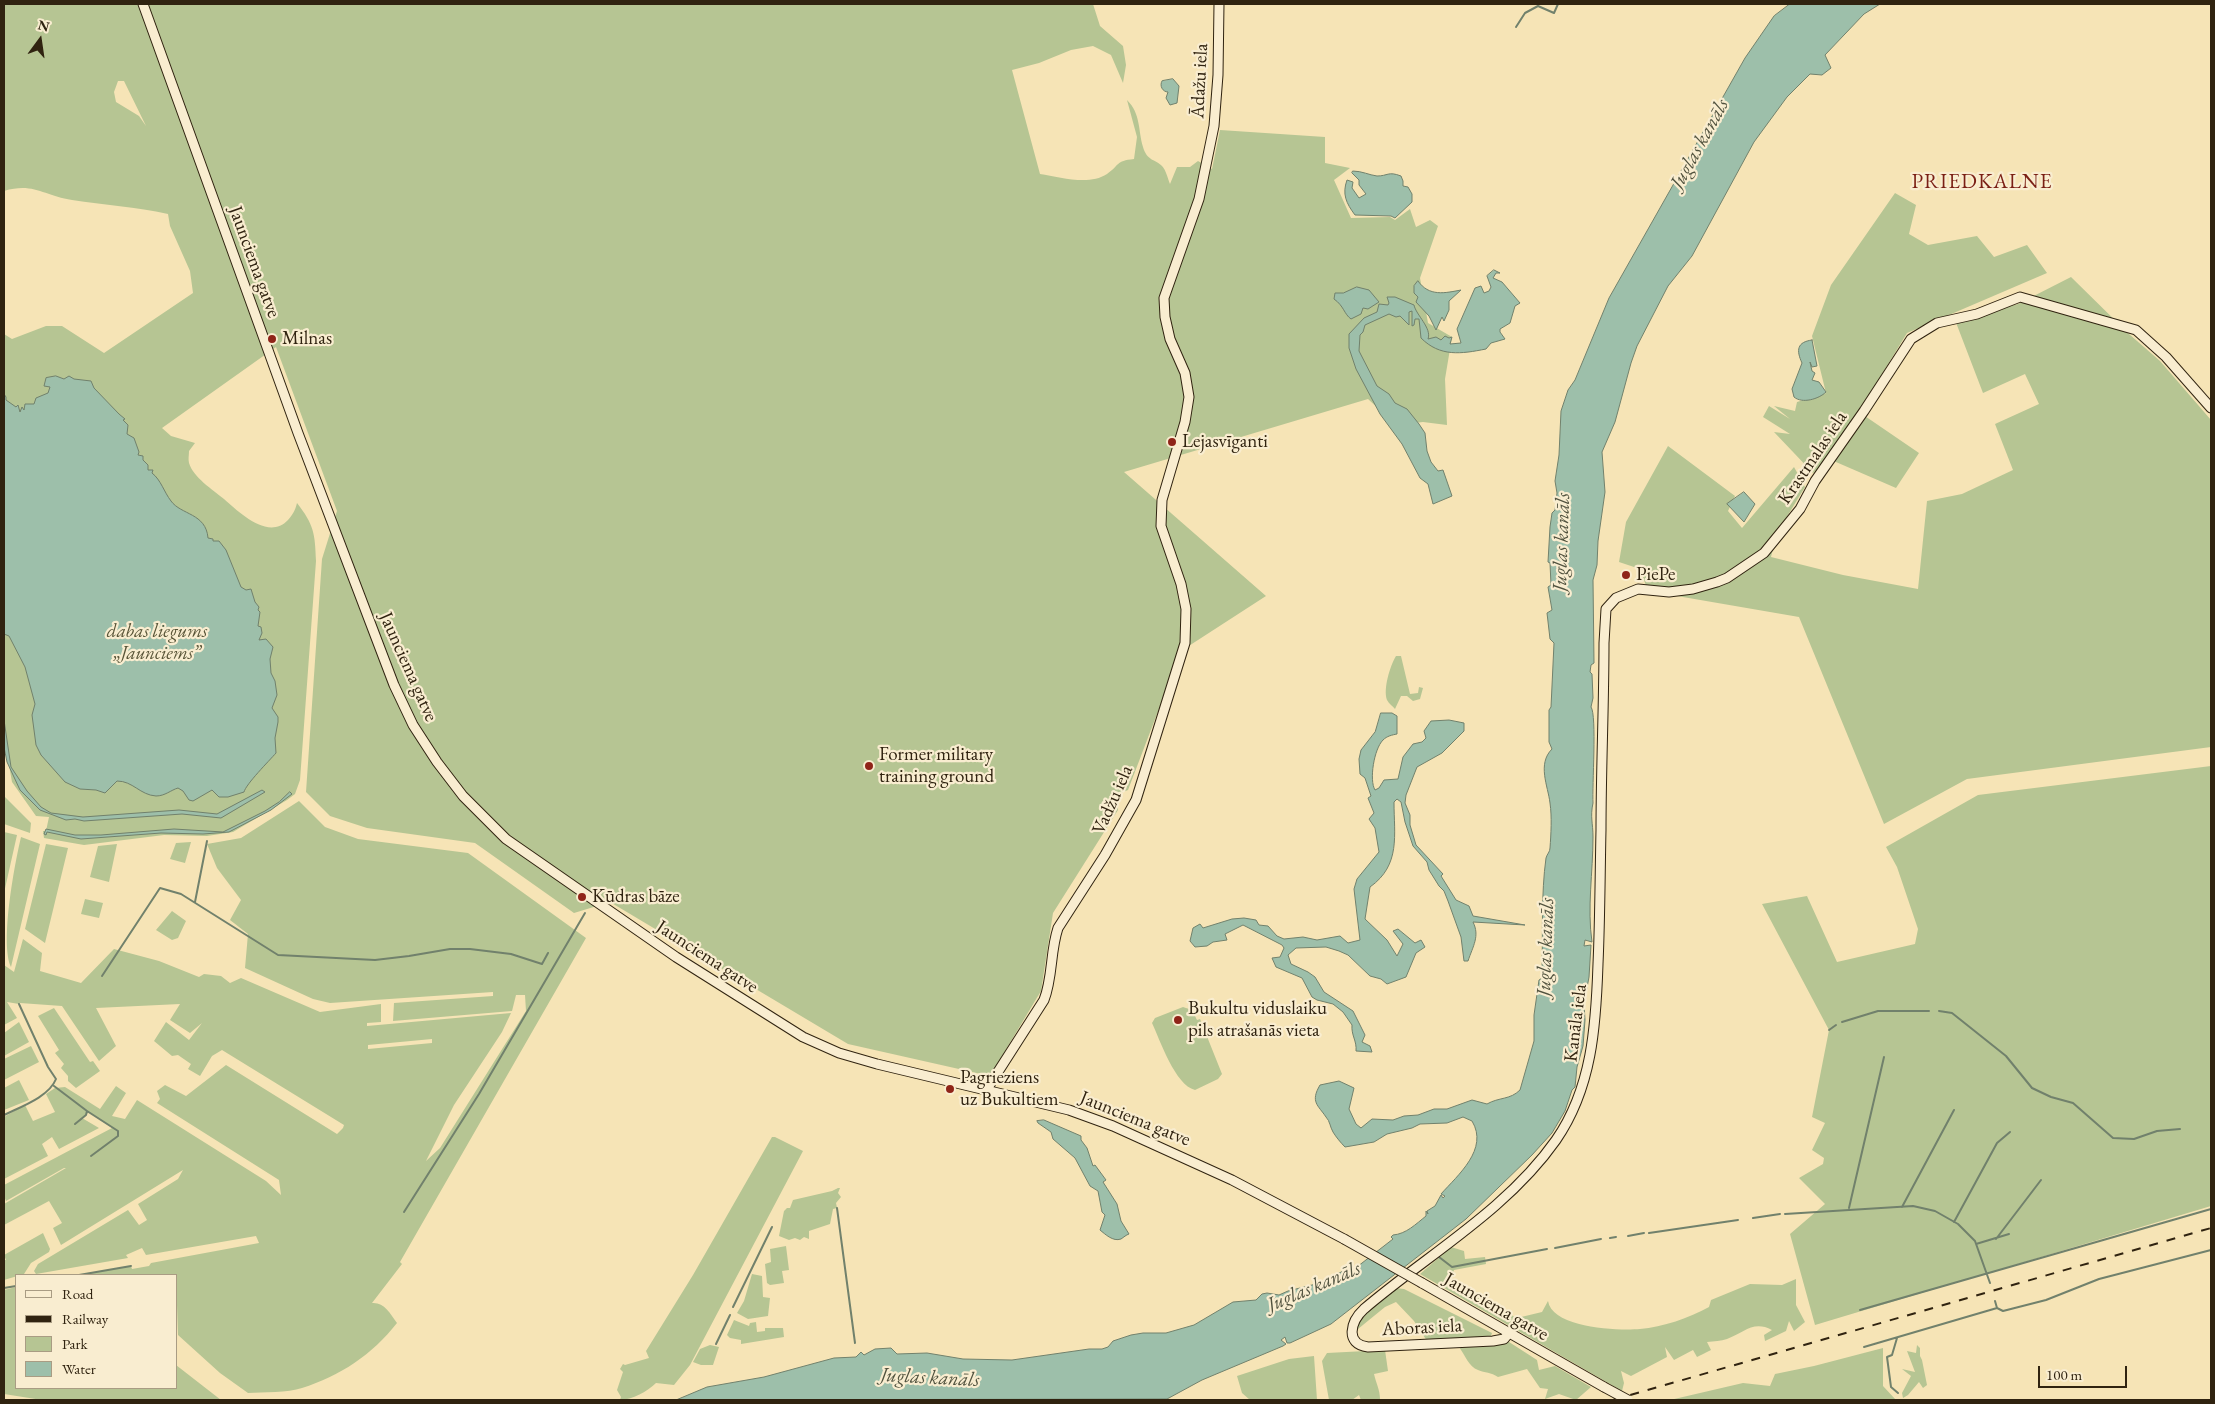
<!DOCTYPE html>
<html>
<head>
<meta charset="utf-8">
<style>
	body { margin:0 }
	#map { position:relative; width:2215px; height:1404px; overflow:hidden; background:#f6e4b6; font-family:"EB Garamond",serif }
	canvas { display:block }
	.frame { position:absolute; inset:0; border:5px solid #302310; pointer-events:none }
	.legend { position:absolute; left:15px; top:1274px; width:162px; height:115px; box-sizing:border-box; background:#f9edd0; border:1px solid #a99c83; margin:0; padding:6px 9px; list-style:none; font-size:15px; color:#302310 }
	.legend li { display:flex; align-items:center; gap:10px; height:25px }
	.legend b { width:25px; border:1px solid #a99c83 }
	.north { position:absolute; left:15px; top:15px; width:50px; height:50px; -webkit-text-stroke:4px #f9edd0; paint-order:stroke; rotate:14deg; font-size:14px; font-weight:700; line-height:20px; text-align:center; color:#302310 }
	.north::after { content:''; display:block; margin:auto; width:18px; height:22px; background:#302310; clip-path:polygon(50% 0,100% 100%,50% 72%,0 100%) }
	.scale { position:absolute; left:2038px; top:1366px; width:89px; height:22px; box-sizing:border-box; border:2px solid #302310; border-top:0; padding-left:6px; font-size:15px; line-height:18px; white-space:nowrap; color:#302310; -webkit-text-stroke:4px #f9edd0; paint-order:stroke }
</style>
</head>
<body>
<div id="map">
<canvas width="2215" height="1404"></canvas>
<div class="frame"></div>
<ul class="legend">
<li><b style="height:6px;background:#f9edd0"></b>Road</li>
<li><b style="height:6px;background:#302310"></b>Railway</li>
<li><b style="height:14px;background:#b6c593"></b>Park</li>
<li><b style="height:14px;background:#9dbfaa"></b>Water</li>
</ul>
<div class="north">N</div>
<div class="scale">100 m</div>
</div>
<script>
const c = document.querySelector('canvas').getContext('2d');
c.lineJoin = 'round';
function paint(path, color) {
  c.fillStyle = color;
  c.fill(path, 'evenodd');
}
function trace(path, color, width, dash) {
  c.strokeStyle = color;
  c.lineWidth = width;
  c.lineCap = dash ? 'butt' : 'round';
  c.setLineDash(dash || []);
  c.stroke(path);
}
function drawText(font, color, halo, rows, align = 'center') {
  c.font = font + ' "EB Garamond",serif';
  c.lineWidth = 4.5;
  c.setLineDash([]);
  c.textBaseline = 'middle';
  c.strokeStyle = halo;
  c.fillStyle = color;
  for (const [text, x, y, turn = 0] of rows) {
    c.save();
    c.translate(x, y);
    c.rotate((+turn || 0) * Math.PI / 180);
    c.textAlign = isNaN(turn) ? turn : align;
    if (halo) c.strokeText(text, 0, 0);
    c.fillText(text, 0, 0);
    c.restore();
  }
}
paint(new Path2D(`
	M4,4H1093L1100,26L1123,46L1126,65L1123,83L1111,55L1093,46L1071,50L1039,63L1012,70L1040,174C1060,177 1089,186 1107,174C1120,165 1115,161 1134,159L1137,137L1127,100C1141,114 1138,130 1143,147C1147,161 1155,159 1162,166C1166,170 1168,179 1170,184L1177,167H1190L1198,161L1212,169L1220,130L1325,137V163L1350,168L1334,180L1351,218L1390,217L1395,220L1410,209L1416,227L1430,220L1438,226L1420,278L1428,323L1452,337L1445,379L1447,425L1423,422L1396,425L1368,399L1124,472L1266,596L1181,651L1128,790L1116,795L1118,810L1053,913L1041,991L990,1076L848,1044L610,902L574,913L475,843L367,828L330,816L306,792L322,559L337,511L276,347L162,428L171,436L195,443L189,451C189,455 188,459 189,463C193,477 213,490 224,499C239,512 268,541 288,520C293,514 295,511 297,503C314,525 315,533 316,561L300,780L295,794L287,800L233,832L207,836L164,835L84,845L44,838L43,831H46L49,817L36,816L12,782L4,737V334L12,339L46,326H62L104,353L193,293L190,271L170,226L168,214C136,207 104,205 72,200C44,196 34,182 4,191ZM118,81H124L146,126L139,116L116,102L114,92Z
	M1895,193L1916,205L1909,234L1928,245L1977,236L1994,257L2027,245L2047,273L1907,333L1859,412L1919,453L1896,488L1829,459L1813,473L1774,432L1790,434L1763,417L1769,406L1790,419L1774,406L1795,411L1797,402L1826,393L1812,336L1831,285Z
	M2071,277L2129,334L2160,361L2211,420V747L1967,779L1884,824L1799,617L1648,591L1640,569L1619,562L1626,522L1668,446L1735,496L1728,511L1742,528L1794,467L1805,487L1777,533L1771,557L1843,575L1918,589L1927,501L1962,494L2013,470L1995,424L2039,404L2025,374L1983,393L1955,320L2018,304Z
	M1396,656H1401L1410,694L1418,693L1419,687L1423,688L1420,699L1413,701L1407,696H1401L1395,709C1393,706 1389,704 1387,700C1383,689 1390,666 1396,656Z
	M2211,766V1206L1815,1325L1790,1234L1825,1204L1799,1178L1823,1164L1824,1158L1812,1150L1825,1123L1812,1117L1829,1030L1762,904L1807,896L1837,962L1915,944L1918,929L1897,867L1886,847L1978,795Z
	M4,796L31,823L30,833L4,824Z
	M299,801L325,827L358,839L468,853L586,938L400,1262L402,1264L372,1303C384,1302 390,1313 397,1323C372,1355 340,1376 302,1388C288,1393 263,1392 248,1393L220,1373L178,1335L176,1275H79L131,1266L132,1269L149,1266L151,1263L259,1243L256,1236L146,1255L142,1248L126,1255L128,1258L36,1274L34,1271L38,1264L128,1210L139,1225L147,1220L138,1204L178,1179L183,1170L61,1245L53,1228L62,1223L49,1201L4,1225V1204L66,1168H64L6,1201L4,1196V1185L112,1128L89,1112L82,1118L99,1128L59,1149L52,1137L42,1144L48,1156L4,1179V1117L25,1105L33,1121L55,1112L46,1094L55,1088L65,1087L100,1109L116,1086L126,1093L112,1116L125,1119L137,1100L266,1181L281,1195L279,1180L157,1103L160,1099L157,1091L165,1085L186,1096L226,1065L337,1134L343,1128L344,1125L222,1050L212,1056L200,1076L188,1069L191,1064L178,1055L172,1056L154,1041L166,1022L189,1040L202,1023L190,1033L170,1020L180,1004L96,1008L116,1046L99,1061L62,1006L20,1003L19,1004L7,1002L17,1018L4,1025V965L14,972L23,939L42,953L40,971L81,983L114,949L159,961L199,977L204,974L221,976L230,983L241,978L320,1012L381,1004V1022L367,1023V1026L511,1013L502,1032L454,1105L426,1161L440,1148L526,1011L525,995H516L512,1011L393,1021L394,1003L493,996V992L330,1003L313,999L245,968L248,934L230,920L241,900L217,868L207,844L241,838ZM432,1039V1043L368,1049V1045Z
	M4,832L17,835L4,893Z
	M21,837L40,844L11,967C0,943 14,867 21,837Z
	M191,842L185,863L170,859L176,843Z
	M46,844L68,848L45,943L25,929Z
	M117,844L109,882L90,877L98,846Z
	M85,899L103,903L99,918L81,914Z
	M172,911L186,921L178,938L172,940L156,930Z
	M1183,1007L1192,1010L1197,1020L1200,1019L1222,1074L1218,1079L1195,1090C1175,1085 1160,1040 1152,1023L1155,1018Z
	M54,1008L90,1062L93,1061L100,1071L76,1088L68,1081V1076L61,1068L64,1064L55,1053L59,1050L38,1016Z
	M19,1022L29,1042L4,1056V1033Z
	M31,1046L39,1062L4,1080V1059Z
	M19,1080L29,1100L4,1110V1088Z
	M772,1137H775L803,1151L690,1365L674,1385L656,1383C648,1391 632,1400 620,1400L621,1397L617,1390L623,1372L620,1369L623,1364L625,1365L649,1358L646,1351L693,1275Z
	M838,1188H840L838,1193L841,1197L836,1203L837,1208L833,1209L830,1224L809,1231V1239L804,1237L800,1240L795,1238L789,1240L779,1236L784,1211L787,1208H790L793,1200L832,1191Z
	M43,1233L50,1249L49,1252L31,1263L24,1274L4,1280V1260H6L4,1255Z
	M786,1246L789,1270L782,1271L784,1283L770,1285L767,1283L765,1264L771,1262L770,1249Z
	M1451,1247L1464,1251L1465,1259L1485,1257L1486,1264L1454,1270L1450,1283L1517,1318L1542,1312L1548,1301C1552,1328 1618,1331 1640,1329C1663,1327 1689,1318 1709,1307L1711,1300L1750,1284L1782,1285L1796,1279V1305L1805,1322L1794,1331L1789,1321L1786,1331L1765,1341L1764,1335L1772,1330C1753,1320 1744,1333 1727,1339C1721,1341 1714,1341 1707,1342L1711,1350L1697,1357L1693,1350L1674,1360L1665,1347L1667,1357L1631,1376L1621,1371L1624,1383L1622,1391L1420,1274Z
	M752,1274L762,1276L763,1297L770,1298L768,1316L748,1319L737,1313L744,1301Z
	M16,1287V1388H176V1365L221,1400H42L4,1394V1290Z
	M1395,1288L1404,1289L1492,1333L1491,1336L1427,1341L1414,1321L1396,1302L1385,1307L1358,1329L1355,1327L1358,1320Z
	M734,1320L749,1326L750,1323L756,1322L757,1332L765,1331V1328H783L784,1337L741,1344V1340L730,1338L727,1335Z
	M1509,1342L1537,1360L1539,1370L1555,1366L1591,1387L1576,1400L1559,1394L1545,1399L1548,1389L1540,1388L1527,1369L1498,1377C1491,1372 1485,1373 1478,1370C1469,1367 1465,1355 1459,1347Z
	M710,1345L719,1347L713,1365H701L693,1362L700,1349Z
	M1917,1345L1920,1348V1356L1922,1360L1927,1385L1923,1388L1919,1382L1908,1395L1903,1398L1902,1393L1911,1376L1902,1369L1915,1372L1907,1351L1916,1353Z
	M1883,1348V1386L1896,1400H1670L1743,1383L1770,1386L1775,1374L1814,1366Z
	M1385,1350L1388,1371L1374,1374C1376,1383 1380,1390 1380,1399L1383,1400H1361L1359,1395L1352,1400H1329L1322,1361L1327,1353Z
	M1314,1356L1317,1400H1250L1242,1393L1237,1376L1289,1359Z`), '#b6c593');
const water = new Path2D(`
	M1790,4H1880L1864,14L1825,55L1831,68L1822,75L1810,74L1787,97L1754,142L1692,256L1668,286L1637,346L1631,363L1615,422L1602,452L1605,492L1598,541L1597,565L1593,580L1594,663L1591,665L1590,672L1592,674L1593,698L1591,707C1597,715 1592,787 1593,803C1590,817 1593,823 1593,837C1593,872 1587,908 1592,942L1585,940L1584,946L1591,945L1589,977L1584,1004L1585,1020L1583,1046L1577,1067L1575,1087L1572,1090L1565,1111L1552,1133L1532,1155L1466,1219L1331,1324L1290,1343H1287L1285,1337L1281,1340L1286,1344L1283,1346L1202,1380L1167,1399L676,1400L707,1387L764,1377L834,1358L856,1357L861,1352L864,1355L875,1349L891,1348L897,1354L927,1353L963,1359L1012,1360L1089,1349H1102L1108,1347L1113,1341L1131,1335L1143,1333H1166L1194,1325L1233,1302L1256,1300L1262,1294L1267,1293L1279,1295L1288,1291L1320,1283L1345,1270H1353L1393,1239L1391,1237L1393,1235C1406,1234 1416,1224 1426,1216V1211L1428,1214L1427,1211L1435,1206L1441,1195L1443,1198L1445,1196L1441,1194C1458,1175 1489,1149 1472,1121L1463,1117L1447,1123L1420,1124L1412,1128L1387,1134L1374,1142L1345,1147C1341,1143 1336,1137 1333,1132C1330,1127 1330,1121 1326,1117C1318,1105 1310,1102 1320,1085L1339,1081L1354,1088L1349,1109L1356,1124L1361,1128L1372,1119L1393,1120L1404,1116L1418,1115L1434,1109H1447L1472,1100L1487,1104C1499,1097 1510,1100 1520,1090L1534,1041V1015L1539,980L1544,977L1542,969C1543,932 1541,894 1546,858C1547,854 1550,852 1550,848C1551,834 1552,817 1550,803C1548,786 1537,764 1552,749L1549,742V710L1551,707L1554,643L1550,639L1547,613L1552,610L1548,587L1551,585L1550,563L1548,562L1550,527L1552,513L1555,510L1557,493L1555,481L1559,455L1561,411L1568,390L1575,380L1609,298L1745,58L1774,16Z
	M1173,79L1179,86L1177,103L1170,105L1166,98L1168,92C1163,92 1159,86 1162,81Z
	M1353,171C1362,171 1369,175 1377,176C1388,176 1388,171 1401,176L1403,181V186L1408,187L1412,194V202L1395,218L1391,216L1355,215C1346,203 1342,194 1347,180L1353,182L1352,188L1359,198L1366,194L1359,185V180L1352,173Z
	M1494,270L1500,273H1496L1493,278L1502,282L1520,303L1515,306L1510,323L1500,329V332L1505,339L1491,343L1486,349C1461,354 1440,357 1421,338L1419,319H1415L1414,325L1412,326V311L1409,312V325L1400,316L1396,317L1389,314L1365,325L1363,332L1360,335L1359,351L1377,386L1389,394L1395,403L1407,409L1419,424L1425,433L1427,451L1431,462L1438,471L1443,470L1452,496L1433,504L1428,484L1420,478L1402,444L1380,414L1356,369L1349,348V334L1364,318L1377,312L1379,304L1388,305L1389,303L1387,297H1395L1414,305C1416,315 1432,328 1428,339L1436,337L1441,340L1445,336L1449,338L1452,337L1450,344L1461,343L1457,329L1475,288L1481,286L1484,293L1489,291L1491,287L1487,276Z
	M1418,281C1429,297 1445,293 1461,290L1449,301V310L1444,321L1442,317L1436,330L1429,316L1416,302L1418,297L1414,293V286Z
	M1357,287L1369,290L1379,302L1368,309L1363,308L1361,314L1351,319C1344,314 1344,306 1334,299L1335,293H1343Z
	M1812,340L1817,366L1812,367L1810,362L1812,371L1815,373L1812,380L1819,382L1826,392C1819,399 1802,404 1794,397L1792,389L1802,363C1796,350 1797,342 1812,340Z
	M56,376L64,379L69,376L74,379L91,381L94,388L119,414L125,419L123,420L128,425L127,434L134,438L139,452L138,455L143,456V460L148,465V470H153L152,473C161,480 164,492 171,501C181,515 206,513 208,538L213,539V541H219L226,550L241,587L246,590L251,589L255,602L259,607L258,610L260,612L258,626L261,627L262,633L259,640L266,639L273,647L270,659L271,673L275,681L277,695L272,708L278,717V722L275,738L276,753C269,761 246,784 244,792L228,797H219L212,790L193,801L189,800L183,791L178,788C171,790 165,796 156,796C140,795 133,781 117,781L105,793L96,790L80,789L65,782L41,755L36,745L32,715L35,704L25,667L9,636L4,634V394L6,397V400L16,407L18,405L20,412L22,407L24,410L25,404H34L36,398L48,393L50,387L44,386L46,378Z
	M1744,492L1755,504L1744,522L1727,504Z
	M1381,713H1392L1397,716V734C1392,735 1387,736 1383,740C1374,749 1369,780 1375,790L1379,788L1384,780L1398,779L1403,757L1413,744L1422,742L1426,738L1424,731L1431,721L1449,720L1464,723V731L1442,753L1417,767L1406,795L1405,803L1410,815V825L1416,845L1443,874L1441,876L1456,900L1469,906L1473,916L1525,925L1473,922C1480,936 1473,946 1468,961H1464L1461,937L1448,901L1444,891L1439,886L1429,870L1427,862L1413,846L1405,822L1401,802L1397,799L1394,802C1394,835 1401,865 1370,887L1365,919L1387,940L1397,956L1403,944L1393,931L1398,929L1415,943L1421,940L1425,947L1416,953L1406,977L1387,984L1381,979L1370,976L1348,955L1339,951L1326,947L1296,948L1288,955L1291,964L1308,972L1315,977L1324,992L1353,1011L1365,1035L1362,1042L1370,1046L1372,1052L1356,1051C1357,1041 1351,1035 1352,1025L1343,1012L1333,1004L1317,1000L1312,997L1302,978L1276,967L1272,958L1280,957L1284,948L1282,945L1243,925L1225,934L1227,940L1213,942L1207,946L1195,947L1190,941L1193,928L1200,924L1203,928L1232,919L1244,918L1256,920L1259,925L1268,926L1277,936L1284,939L1303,937L1317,940L1340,936L1348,943L1360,940L1354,889L1357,879L1379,852L1375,828L1369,819L1374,813L1368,798L1371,796L1365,778L1360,774L1359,759L1361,750L1375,732Z
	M4,720L11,767L27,791L41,807L51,813L83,817L179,810L217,814L262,790L265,792L221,818L182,814L84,821L75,819L66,820L40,810L20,790L7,762L4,747Z
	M290,792L292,794L271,810L229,832L203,834L161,833L81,839L47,832L46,835L44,834L46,829L75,835H101L174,829L223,832L265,811L279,802Z
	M1044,1120L1081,1136V1140L1087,1148L1093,1166L1095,1165L1106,1180L1103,1182L1117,1204L1121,1221L1129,1234C1126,1235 1124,1237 1121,1239C1113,1242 1105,1234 1100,1230L1105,1215L1102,1212L1098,1191L1090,1186L1075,1158L1053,1139L1051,1132L1038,1123L1037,1121Z`);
paint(water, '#9dbfaa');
trace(water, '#71816c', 1);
trace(new Path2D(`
	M1516,27L1525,13L1538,6L1554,13L1558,4
	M195,902L207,841
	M102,976L160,888L181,894L278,955L375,960L409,956L450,949H470L511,954L542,964L548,953
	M1939,1011L1952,1013L2006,1056L2032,1088L2051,1097L2073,1103L2113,1138L2134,1139L2157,1131L2180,1129
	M1842,1022L1878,1011H1929
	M1829,1030L1836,1025
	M54,1086L87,1111L86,1115L75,1124
	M87,1111L118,1131V1136L91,1156
	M4,1115C20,1107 49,1097 56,1079L48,1067L19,1004
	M1902,1207L1954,1110
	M837,1208L855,1343
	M1849,1208L1884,1057
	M404,1212L479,1094L585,913
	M1785,1214L1913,1206L1935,1211L1958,1224L1975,1241L1990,1283
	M1753,1218L1780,1214
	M1954,1222L1997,1143L2010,1132
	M1649,1233L1738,1220
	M1628,1236L1644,1233
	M1610,1238L1616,1237
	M1996,1239L2041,1180
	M1976,1244L2009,1234
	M1555,1248L1601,1239
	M1439,1257L1452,1267L1547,1249
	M79,1275L131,1266
	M4,1288L16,1286
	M733,1307L772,1227
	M1997,1308L2003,1311L2046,1300L2099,1279L2211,1250
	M1860,1310L2211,1209
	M1897,1338L1892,1355L1887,1357L1891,1387L1898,1393
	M716,1344L730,1315
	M1864,1347L1997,1308L1995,1301`), '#71816c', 2);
const secondary = new Path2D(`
	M143,4L298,433L394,685L413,725L437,762L463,796L506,839L676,957L803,1037L839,1053L877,1064L1069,1110L1113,1126L1232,1180L1344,1239
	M987,1089L1044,1000C1053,977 1050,952 1058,928L1105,855L1136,800L1185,643L1186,609L1181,584L1161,526L1162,500L1185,422L1189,397L1185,373L1170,339L1165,317L1164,298L1199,199L1214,126L1218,75L1219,4
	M1422,1283L1604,1387
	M1509,1333L1504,1339L1493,1341L1368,1347C1344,1344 1351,1321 1364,1309C1427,1255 1507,1210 1556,1140C1592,1088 1596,1026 1598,964C1600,920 1600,875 1601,830C1601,768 1604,705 1604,643L1606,609L1616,598L1638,589L1669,592L1693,589L1717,582L1727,578L1764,553L1800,509L1815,481L1864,411L1911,339L1937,323L1977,314L2020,297L2136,330L2166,357L2211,408`);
trace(secondary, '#302310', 11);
trace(secondary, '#f9edd0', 9);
trace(new Path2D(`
	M1613,1400L2211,1228`), '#302310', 2, [9, 9]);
const secondaryBridge = new Path2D(`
	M1344,1239L1422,1283
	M1604,1387L1628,1400`);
trace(secondaryBridge, '#302310', 11, []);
trace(secondaryBridge, '#f9edd0', 9);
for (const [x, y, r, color] of [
	[272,339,5,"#8f2418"],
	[1172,442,5,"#8f2418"],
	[1626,575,5,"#8f2418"],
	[869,766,5,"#8f2418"],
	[582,897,5,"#8f2418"],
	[1178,1020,5,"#8f2418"],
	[950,1089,5,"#8f2418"]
]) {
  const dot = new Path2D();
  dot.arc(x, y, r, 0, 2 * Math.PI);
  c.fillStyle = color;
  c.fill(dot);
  trace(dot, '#f9edd0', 2);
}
drawText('19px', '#302310', '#f9edd0', [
	["Ādažu iela",1200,81,-87],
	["Jaunciema gatve",254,262,70],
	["Krastmalas iela",1813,458,-56],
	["Jaunciema gatve",408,667,66],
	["Vadžu iela",1113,800,-66],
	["Jaunciema gatve",707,957,33],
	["Kanāla iela",1576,1023,-83],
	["Jaunciema gatve",1135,1119,22],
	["Jaunciema gatve",1496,1307,30],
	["Aboras iela",1422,1328,-3]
]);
drawText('19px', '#302310', '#f9edd0', [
	["Milnas",282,339],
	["Lejasvīganti",1182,442],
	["PiePe",1636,575],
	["Former military",879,755],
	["training ground",879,777],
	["Kūdras bāze",592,897],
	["Bukultu viduslaiku",1188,1009],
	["pils atrašanās vieta",1188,1031],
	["Pagrieziens",960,1078],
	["uz Bukultiem",960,1100]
], 'left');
drawText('italic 19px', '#585437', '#f9edd0', [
	["dabas liegums",157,632],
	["„Jaunciems”",157,654]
]);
drawText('italic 20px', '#51523e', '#f9edd0', [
	["Juglas kanāls",1700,144,-61],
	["Juglas kanāls",1562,542,-88],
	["Juglas kanāls",1546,947,-88],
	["Juglas kanāls",1314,1287,-23],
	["Juglas kanāls",930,1378,3]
]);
c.letterSpacing = '1px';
drawText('21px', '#7a1f14', '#f9edd0', [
	["PRIEDKALNE",1982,182]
]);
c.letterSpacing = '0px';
</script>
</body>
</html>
